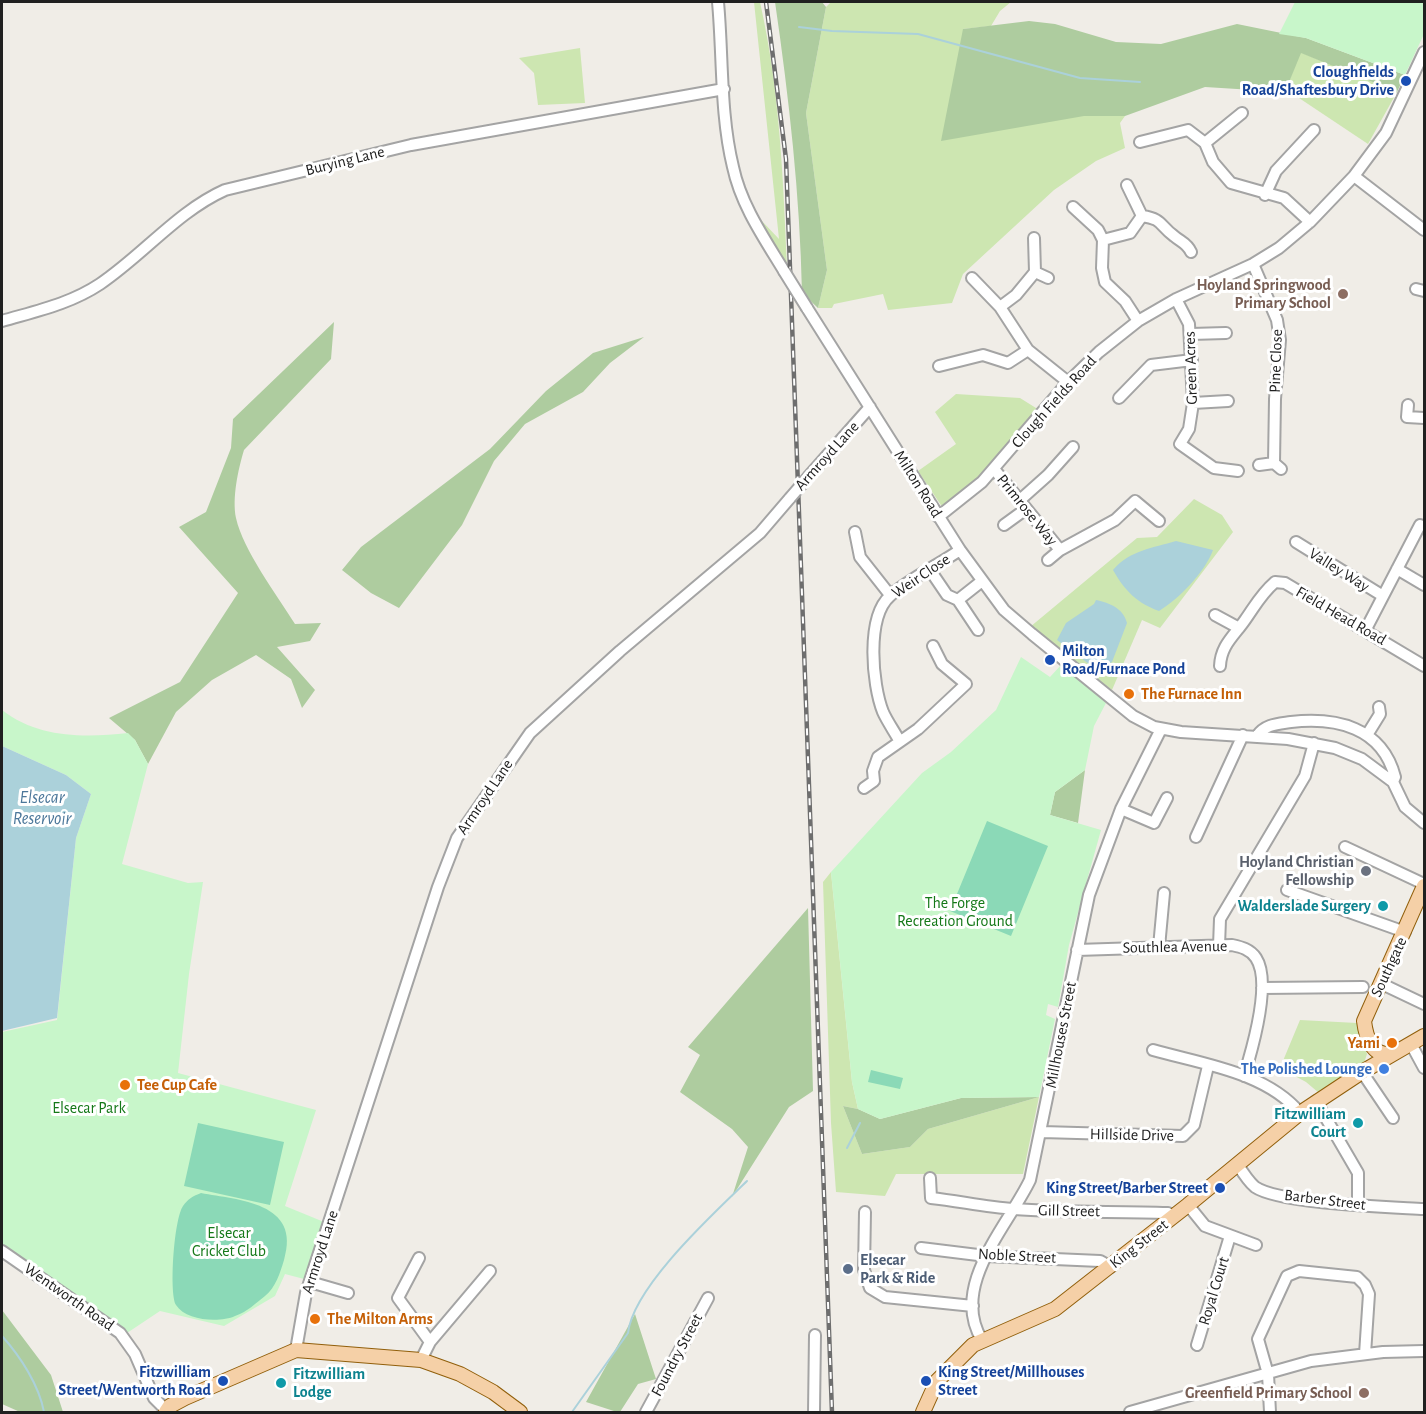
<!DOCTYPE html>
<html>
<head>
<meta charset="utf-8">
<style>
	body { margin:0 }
	#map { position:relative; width:1426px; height:1414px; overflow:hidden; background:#f0ede7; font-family:"Alegreya Sans",sans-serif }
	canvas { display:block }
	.frame { position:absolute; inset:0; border:3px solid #202020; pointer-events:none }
</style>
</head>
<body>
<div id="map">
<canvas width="1426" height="1414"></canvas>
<div class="frame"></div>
</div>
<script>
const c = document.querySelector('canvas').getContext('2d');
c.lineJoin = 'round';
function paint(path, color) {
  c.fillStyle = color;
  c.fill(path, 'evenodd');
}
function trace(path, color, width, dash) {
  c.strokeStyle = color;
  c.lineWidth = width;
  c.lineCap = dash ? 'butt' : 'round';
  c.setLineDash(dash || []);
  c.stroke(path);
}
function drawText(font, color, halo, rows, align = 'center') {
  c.font = font + ' "Alegreya Sans",sans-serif';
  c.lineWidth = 6;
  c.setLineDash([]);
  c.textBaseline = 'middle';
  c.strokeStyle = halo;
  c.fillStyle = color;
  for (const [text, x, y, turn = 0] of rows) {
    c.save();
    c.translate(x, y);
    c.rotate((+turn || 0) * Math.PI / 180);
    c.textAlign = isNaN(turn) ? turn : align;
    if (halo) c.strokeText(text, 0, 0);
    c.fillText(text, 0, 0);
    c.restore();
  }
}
paint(new Path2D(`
	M754,2H760C780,91 783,177 787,267L759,218L779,239Z
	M831,2H1011L1000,11L991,26L963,29L1084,116H1125L1120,123L1125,148L1096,161L1054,190L963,274L952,303L888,310L883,294L834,304L832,308H818L827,270L806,113L826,7Z
	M580,48L585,103L538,105L534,73L519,58Z
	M1300,52L1397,92L1368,144L1299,98L1285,92Z
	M956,394L1020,398L1044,413L991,482L947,514L918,471L956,444L935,412Z
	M1194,499L1222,515L1233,532L1160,628L1142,620L1112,690L1030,627L1137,538L1157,537Z
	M831,872L852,1082L858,1109L843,1106L862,1154L910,1147L928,1129L1039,1097L1023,1174H896L885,1196L836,1192L831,1123L823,882Z
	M1300,1020L1357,1023L1367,1054L1363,1066L1319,1093L1306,1082L1280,1068Z`), '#cde6b1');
paint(new Path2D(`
	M775,2H822L826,7L806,113L827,270L818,308L802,293C800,195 789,98 775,2Z
	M1029,21L1055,24L1116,42L1161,44L1237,24L1306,38L1405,75L1397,92L1301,53L1285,92L1205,87L1125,116H1084L941,141L963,29Z
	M334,322L331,359L244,450C238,470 232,498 236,518C243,550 277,595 295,624L321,623L310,641L277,647L315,690L302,708L291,679L256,655L212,680L176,712L148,764L135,740L109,718L180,682L238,593L179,527L206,512L231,448L233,419Z
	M644,337L610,363L583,392L525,424L494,461L462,525L399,608L371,593L342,570L361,547L490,449L546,391L593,353Z
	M1085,770L1078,823L1050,815L1055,792Z
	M808,908L813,1091L789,1107L732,1197L748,1147L732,1129L680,1092L700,1055L688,1047Z
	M1039,1097L928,1129L910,1147L862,1154L843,1106L858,1109L880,1119L961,1098Z
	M2,1310L51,1375L63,1412H20L2,1404Z
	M635,1314L656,1379L638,1384L620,1412H617L586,1402Z`), '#aecc9f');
paint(new Path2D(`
	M1295,2H1424V34L1405,75L1306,38L1279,34Z
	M1021,657L1050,677L1061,665L1106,703L1094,726L1085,770L1055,792L1050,815L1101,830L1069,945L1058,1007L1048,1004L1046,1015L1055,1019L1039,1097L961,1098L880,1119L858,1109L852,1082L831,872L922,773L951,752L996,710Z
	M2,710C38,738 84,738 128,733L135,740L148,764L122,864L188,883L203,882L189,974L178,1073L316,1110L285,1206L324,1222L304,1279L285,1274L275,1296L224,1326L160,1311L127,1333L113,1320L2,1245V1032L57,1020L76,838L91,794L66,775L2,746Z`), '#c8f6ca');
paint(new Path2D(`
	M987,821L1048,846L1011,936L950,911Z
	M871,1070L903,1078L900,1089L868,1082Z
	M198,1123L284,1142L270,1205L184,1186Z
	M201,1193C238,1200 302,1202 284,1260C280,1273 276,1287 265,1296C256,1303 247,1312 235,1316C220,1323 186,1321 176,1305C169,1292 174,1219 183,1206C188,1199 193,1196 201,1193Z`), '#8bd9b7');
paint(new Path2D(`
	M1176,541L1213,550C1205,572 1179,599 1159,611C1137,603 1125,591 1113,570C1130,550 1153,548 1176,541Z
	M1096,600C1110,603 1123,608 1127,623L1112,662L1097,670L1057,640L1066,623L1094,604Z
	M2,746L66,775L91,794L76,838L57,1018L2,1031Z`), '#abd1da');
trace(new Path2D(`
	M799,27L832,31L918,34L1080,78L1140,82
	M847,1148L860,1123
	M2,1336C20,1356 39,1385 44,1412
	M572,1412L628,1333C633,1287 713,1214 747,1181`), '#abd1da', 2);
const minor = new Path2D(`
	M718,2C723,56 720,114 733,167C741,205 764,238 784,271
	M1140,142L1188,130L1205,143L1213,162L1231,183L1284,198L1310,222
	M1205,143L1242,113
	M1354,176L1424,230
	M1265,195L1276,171L1314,130
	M1073,207L1098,230L1103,240L1102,268L1105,282L1125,301L1138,321
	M1142,216C1163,219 1159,225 1174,236C1181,242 1187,243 1191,252
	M1103,240L1130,233L1142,216L1127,185
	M1253,264L1277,320L1280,340L1275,399L1274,463
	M1035,272L1048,278
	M972,278L1000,307L1028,350L1068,382
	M1416,289L1424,291
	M1176,299L1189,324L1193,403L1189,429L1180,444L1214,468L1238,471
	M1000,307L1016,295L1035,272L1034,238
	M807,308L960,550L1004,610L1032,634L1133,716L1154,727L1181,732L1288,739L1335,748L1362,759L1393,782L1405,807L1424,823
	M2,321C36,311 70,304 100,284C143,255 178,211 225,190L411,145L724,89
	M1191,334L1226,333
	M939,366L983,355L1008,363L1028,350
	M1119,398L1151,365L1192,360
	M1193,403L1228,401
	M1408,405L1407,417L1424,418
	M1259,465L1274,463L1281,469
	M994,469L1060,550
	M809,476L870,407
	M1020,500L1048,475L1073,447
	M938,517L982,482L1068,382L1099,352L1138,321L1176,299L1253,264L1279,248L1310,222L1354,176L1386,133L1424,52
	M1004,525L1026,509
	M855,532L860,557L890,595
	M1296,542L1383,596
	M1048,560L1060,550L1115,520L1135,501L1159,521
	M1397,569L1424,585
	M930,570L947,595L958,600L982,581
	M958,600L978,630
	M1215,615L1239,628
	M1366,629L1420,525
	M1220,666C1221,645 1234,636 1245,620C1255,606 1261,594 1275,582L1285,583L1424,666
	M1367,735L1380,714L1379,707
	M1257,736C1265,724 1278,724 1291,722C1336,717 1382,727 1395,777L1393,782
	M899,740C894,731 887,721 883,712C872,684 866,617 890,596C907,580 940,564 960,550
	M864,788L874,781L873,771L878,757L918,729L966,684L942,664L933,646
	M1121,809L1154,823L1167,798
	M1196,837L1243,735
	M1345,847L1424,884
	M1287,890L1405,932
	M1219,946L1220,919L1305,776L1314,743
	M1159,947L1164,893
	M1077,950L1232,945C1241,947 1250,949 1256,958C1272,982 1252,1050 1244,1076
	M1382,984L1424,1004
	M1262,988L1363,987
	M1411,1044L1424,1068
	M1153,1050C1202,1064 1266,1072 1300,1113
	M1362,1072L1393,1118
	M1316,1101L1358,1173V1204
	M1042,1132L1183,1136L1194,1125L1208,1066
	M1238,1165C1243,1173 1248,1181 1255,1187C1280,1204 1390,1207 1424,1209
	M930,1178L931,1198C959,1201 985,1207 1014,1209C1065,1213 1117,1211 1168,1213L1173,1217
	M1188,1205L1205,1226L1256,1245
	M865,1212L864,1270L870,1288L885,1297L973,1306
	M921,1248L986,1256L1100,1261L1111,1267
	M2,1251L120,1333L135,1354L154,1398L166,1410
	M419,1258L398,1298L430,1342
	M310,1282L348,1293
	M982,1340C949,1286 1008,1226 1030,1180L1089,895L1121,809L1161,729
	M1197,1345L1230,1236
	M296,1350L306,1293L438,887L457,838L530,733L620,651L760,533L790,498
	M421,1360L430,1342L490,1271
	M646,1412L708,1298
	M814,1412L815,1335
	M1130,1412L1311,1361L1383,1352L1424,1351
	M1270,1412L1268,1374L1258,1339L1287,1276L1299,1271L1357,1277L1365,1285L1369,1294L1365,1354`);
const major = new Path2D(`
	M1392,1054C1372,1057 1366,1037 1364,1021L1424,886
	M166,1412L170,1406L185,1398L296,1350L421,1360L460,1374L493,1392L520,1412
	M923,1412L937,1381L973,1345L1055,1309L1188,1205L1300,1113L1362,1072L1424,1036`);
trace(minor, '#a4a4a4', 14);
trace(major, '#915f0b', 16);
trace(minor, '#fff', 10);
trace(major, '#f5d0a7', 14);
const rail = new Path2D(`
	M766,2L786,159L832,1412`);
trace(rail, '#6e6e6e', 4.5);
trace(rail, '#fff', 2, [7]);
const minorBridge = new Path2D(`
	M784,271L807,308
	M790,498L809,476`);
trace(minorBridge, '#a4a4a4', 14, []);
trace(minorBridge, '#fff', 10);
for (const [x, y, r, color] of [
	[1406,81,6,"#1a4fb4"],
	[1343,294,6,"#8d6e63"],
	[1050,660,6,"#1a4fb4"],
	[1129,694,6,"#e8710a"],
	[1366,871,6,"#6b7280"],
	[1383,906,6,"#0f9aa8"],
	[1392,1043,6,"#e8710a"],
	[1384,1069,6,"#3f7fe0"],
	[125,1085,6,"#e8710a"],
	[1358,1123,6,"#0f9aa8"],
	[1220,1188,6,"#1a4fb4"],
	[848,1269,6,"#5c6f8a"],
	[315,1319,6,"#e8710a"],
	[223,1381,6,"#1a4fb4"],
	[926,1381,6,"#1a4fb4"],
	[281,1383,6,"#0f9aa8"],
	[1364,1393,6,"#8d6e63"]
]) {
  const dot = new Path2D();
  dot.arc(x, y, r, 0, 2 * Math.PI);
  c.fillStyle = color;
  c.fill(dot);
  trace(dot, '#fff', 2);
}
drawText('bold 16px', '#164399', '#fff', [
	["Cloughfields",1394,72],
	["Road/Shaftesbury Drive",1394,90],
	["Milton",1062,651,"left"],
	["Road/Furnace Pond",1062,669,"left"],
	["King Street/Barber Street",1208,1188],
	["Fitzwilliam",211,1372],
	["Street/Wentworth Road",211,1390],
	["King Street/Millhouses",938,1372,"left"],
	["Street",938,1390,"left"]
], 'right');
drawText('16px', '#202020', '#fff', [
	["Burying Lane",345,161,-14],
	["Pine Close",1276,361,-88],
	["Green Acres",1191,368,-92],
	["Clough Fields Road",1054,402,-48],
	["Armroyd Lane",827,456,-48],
	["Milton Road",918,484,58],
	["Primrose Way",1027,510,51],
	["Valley Way",1339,570,32],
	["Weir Close",921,576,-34],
	["Field Head Road",1341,616,30],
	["Armroyd Lane",485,797,-56],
	["Southlea Avenue",1175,947,-1],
	["Southgate",1389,967,-65],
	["Millhouses Street",1061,1035,-79],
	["Hillside Drive",1132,1135,1],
	["Barber Street",1325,1200,7],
	["Gill Street",1069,1211,1],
	["King Street",1139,1244,-38],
	["Armroyd Lane",320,1252,-72],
	["Noble Street",1017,1256,3],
	["Royal Court",1214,1291,-73],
	["Wentworth Road",69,1297,35],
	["Foundry Street",677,1355,-62]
]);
drawText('bold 16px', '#785e54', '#fff', [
	["Hoyland Springwood",1331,285],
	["Primary School",1331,303],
	["Greenfield Primary School",1352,1393]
], 'right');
drawText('bold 16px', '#c56008', '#fff', [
	["The Furnace Inn",1141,694],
	["Yami",1380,1043,"right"],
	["Tee Cup Cafe",137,1085],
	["The Milton Arms",327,1319]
], 'left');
drawText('bold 16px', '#5b616d', '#fff', [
	["Hoyland Christian",1354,862],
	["Fellowship",1354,880]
], 'right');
drawText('16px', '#147818', '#fff', [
	["The Forge",955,903],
	["Recreation Ground",955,921],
	["Elsecar Park",89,1108],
	["Elsecar",229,1233],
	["Cricket Club",229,1251]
]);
drawText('bold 16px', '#0d838f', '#fff', [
	["Walderslade Surgery",1371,906],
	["Fitzwilliam",1346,1114],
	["Court",1346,1132],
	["Fitzwilliam",293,1374,"left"],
	["Lodge",293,1392,"left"]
], 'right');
drawText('bold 16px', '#366cbe', '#fff', [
	["The Polished Lounge",1372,1069]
], 'right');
drawText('bold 16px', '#4e5e75', '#fff', [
	["Elsecar",860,1260],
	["Park & Ride",860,1278]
], 'left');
drawText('italic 18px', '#4c779a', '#fff', [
	["Elsecar",42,798],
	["Reservoir",42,819]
]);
</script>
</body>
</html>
